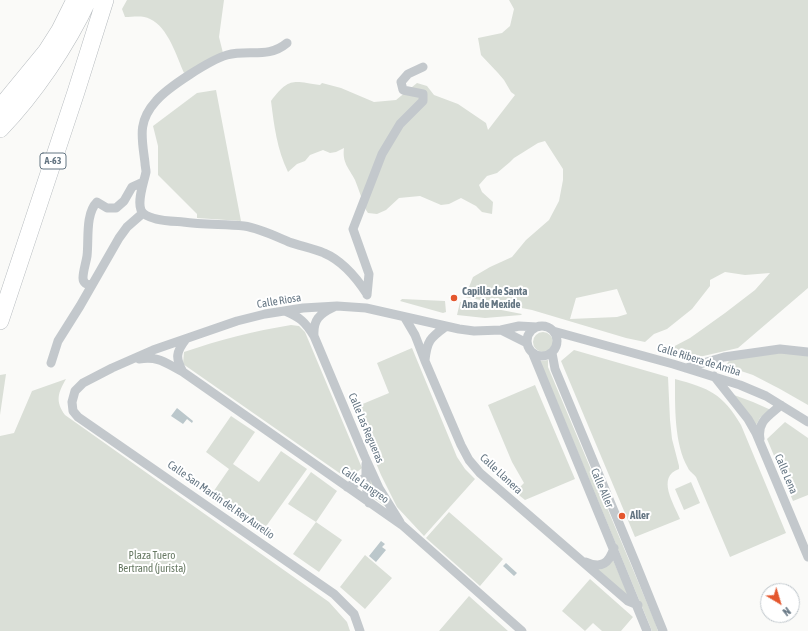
<!DOCTYPE html>
<html>
<head>
<meta charset="utf-8">
<style>
	body { margin:0 }
	#map { position:relative; width:808px; height:631px; overflow:hidden; background:#fafaf8; font-family:"Asap Condensed",sans-serif }
	canvas { display:block }
	.north { position:absolute; left:760px; top:583px; width:40px; height:40px; box-sizing:border-box; background:#fff; border:1px solid #c1c8cd; border-radius:50%; rotate:142deg; font-size:11px; font-weight:700; line-height:16px; text-align:center; color:#657683 }
	.north::after { content:''; display:block; margin:auto; width:14px; height:18px; background:#e4572e; clip-path:polygon(50% 0,100% 100%,50% 72%,0 100%) }
</style>
</head>
<body>
<div id="map">
<canvas width="808" height="631"></canvas>
<div class="north">N</div>
</div>
<script>
const c = document.querySelector('canvas').getContext('2d');
c.lineJoin = 'round';
function paint(path, color) {
  c.fillStyle = color;
  c.fill(path, 'evenodd');
}
function trace(path, color, width, dash) {
  c.strokeStyle = color;
  c.lineWidth = width;
  c.lineCap = dash ? 'butt' : 'round';
  c.setLineDash(dash || []);
  c.stroke(path);
}
function drawText(font, color, halo, rows, align = 'center') {
  c.font = font + ' "Asap Condensed",sans-serif';
  c.lineWidth = 4;
  c.setLineDash([]);
  c.textBaseline = 'middle';
  c.strokeStyle = halo;
  c.fillStyle = color;
  for (const [text, x, y, turn = 0] of rows) {
    c.save();
    c.translate(x, y);
    c.rotate((+turn || 0) * Math.PI / 180);
    c.textAlign = isNaN(turn) ? turn : align;
    if (halo) c.strokeText(text, 0, 0);
    c.fillText(text, 0, 0);
    c.restore();
  }
}
paint(new Path2D(`
	M127,0H224L219,37L223,53L184,73C177,57 168,27 150,19C143,15 133,17 125,17L122,9Z
	M509,0H808V288L738,348L699,357L669,349L690,338L725,313L755,290L770,273L745,275L725,272L710,280V286L692,309L667,329L654,334L645,342L626,338L532,310L465,297L473,277L490,267L512,257L526,240L549,220L559,201L563,180V169L545,141L538,143L514,158L510,162L497,173L487,176L479,185L482,192L493,202L492,214L482,212L476,206L461,198L449,204L441,205L420,196L399,198L386,210L377,214L368,213L366,210C362,200 359,190 355,180C349,168 342,163 344,148L336,152L330,153L323,150L310,155L305,161L297,164L288,172C277,150 274,125 271,101C289,77 293,81 320,85L322,83L341,88L374,102L396,100L417,83L427,86L434,95L458,104L486,123L488,130L515,95L511,92L504,80L498,73L481,55L478,38L502,33L510,26L514,9ZM617,289L627,314L617,317L570,319L576,298Z
	M216,90L241,221L197,218V214L158,175V146L153,126L197,93Z
	M402,299L445,301L446,312L443,313L400,301Z
	M460,302L522,314L521,315L485,318L457,315Z
	M291,325L299,326L305,332L362,468L348,479L183,364L184,352C219,340 254,331 291,325Z
	M533 342a10 10 0 1 1 20 0a10 10 0 1 1-20 0Z
	M412,348L457,457L465,469L475,479L424,536L397,507L381,475L353,408L389,393L377,363Z
	M574,350L668,377L670,420L672,439L679,466V469C656,477 674,504 680,519L635,537L561,361Z
	M778,351L808,355V405L780,389L753,375L729,367L727,364L730,359Z
	M548,360V367L655,622L658,631H652L540,361Z
	M6,374L0,415V375Z
	M66,379C58,393 55,401 65,415L329,602L347,622L350,631H0V436L14,433L32,391Z
	M675,379C709,388 723,394 741,425L786,533L730,557L696,477C694,474 689,471 688,468C674,444 675,406 675,379Z
	M535,385L575,479L525,500L515,492L524,483L512,462L488,405Z
	M734,395L753,402L771,410L760,418L755,427Z
	M231,416L255,432L233,464L259,482L281,451L307,469L262,532L211,495L229,469L206,452Z
	M785,422L808,438V495L793,501L767,439Z
	M311,472L337,491L316,522L342,540L319,572L293,554L316,522L288,504Z
	M372,478L385,506L372,497L369,483Z
	M691,482L700,503L684,510L675,489Z
	M449,512L503,559L480,586L426,538Z
	M365,555L392,578L365,609L340,587Z
	M613,560L629,597L595,569L606,567Z
	M590,579L633,617L621,631H602L593,623L585,631L562,611Z
	M469,596L508,631H439Z`), '#dadfd7');
paint(new Path2D(`
	M177,408L193,421L192,423L187,419L183,424L171,416Z
	M381,541L385,544L382,547L386,550L376,562L369,556Z
	M506,563L517,573L514,576L503,566Z`), '#bbc7cb');
const motorway = new Path2D(`
	M0,108L46,52L60,30L75,0
	M0,129C34,94 67,45 88,0
	M0,321L76,92L105,0`);
trace(motorway, '#b4b9bd', 18);
trace(new Path2D(`
	M287,43C268,59 249,49 227,55C210,60 168,87 156,101C137,122 142,138 145,163C145,166 146,169 146,172C144,182 137,200 141,210C146,221 173,221 183,222C203,225 224,224 244,226C259,228 275,236 289,242C300,246 313,248 324,253C343,261 356,277 367,294
	M91,285C87,285 83,283 83,278C83,271 86,263 87,256C89,240 85,214 97,202L107,208H116L124,201L132,187L143,182
	M367,295L369,274L353,229L382,154L400,124L423,101V94L403,90L401,82L408,74L423,67
	M285,311C300,317 305,322 314,336L364,455L379,488L400,522
	M405,318L415,335L425,361L461,445L469,460L480,473L628,601L638,605
	M527 341a15 15 0 1 1 30 0a15 15 0 1 1-30 0Z
	M501,330L527,343
	M553,331L673,364L740,385L766,396L808,422
	M314,336C313,320 319,314 334,307
	M552,353L555,369L636,564L663,631
	M533,354L647,631
	M139,359C160,356 165,363 183,372L402,525L522,631
	M425,360C427,341 430,338 445,327
	M51,363L58,341L80,306L119,238L127,227L143,213
	M686,368L724,357L780,349L808,352
	M183,372C175,358 176,352 186,339
	M714,376L748,419L756,433L808,557
	M760,439C757,421 769,416 781,405
	M366,464V486L369,503
	M347,487L359,482L367,476
	M586,562C602,569 609,563 614,548
	M360,631L354,614L334,594L78,417L73,411L72,402L75,391L83,383L112,368L153,350L237,321L265,314L303,308L337,306L366,308L459,329L474,331L501,330L519,326L537,327`), '#c3c8cc', 9);
trace(motorway, '#fff', 17);
for (const [x, y, r, color] of [
	[454,298,4,"#e4572e"],
	[622,516,4,"#e4572e"]
]) {
  const dot = new Path2D();
  dot.arc(x, y, r, 0, 2 * Math.PI);
  c.fillStyle = color;
  c.fill(dot);
  trace(dot, '#fff', 1.5);
}
for (const [x, y, w] of [
	[53,161,26]
]) {
  const box = new Path2D();
  box.roundRect(x - w / 2, y - 8, w, 16, 3);
  c.fillStyle = '#fff';
  c.fill(box);
  trace(box, '#657683', 1);
}
drawText('bold 10px', '#657683', null, [
	["A-63",53,161]
]);
drawText('bold 11px', '#657683', '#fff', [
	["Capilla de Santa",462,292],
	["Ana de Mexide",462,305],
	["Aller",630,516]
], 'left');
drawText('11px', '#657683', '#fff', [
	["Calle Riosa",279,301,-9],
	["Calle Ribera de Arriba",699,360,17],
	["Calle Las Regueras",366,428,67],
	["Calle Llanera",501,474,43],
	["Calle Lena",786,474,67],
	["Calle Langreo",365,485,35],
	["Calle Aller",602,488,67],
	["Calle San Martín del Rey Aurelio",221,500,35]
]);
drawText('11px', '#687a64', '#fff', [
	["Plaza Tuero",152,556],
	["Bertrand (jurista)",152,569]
]);
</script>
</body>
</html>
